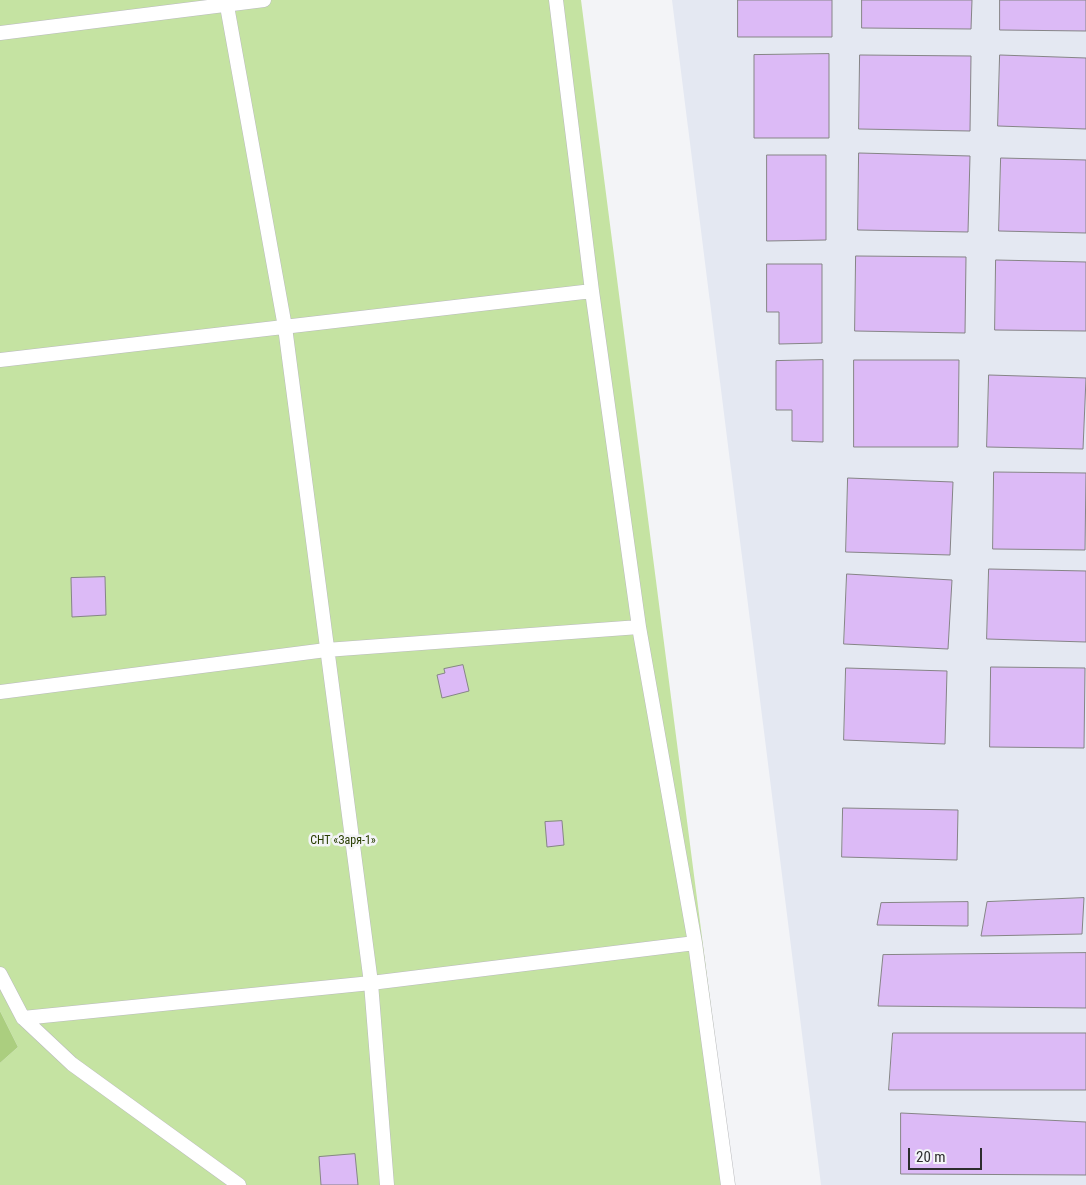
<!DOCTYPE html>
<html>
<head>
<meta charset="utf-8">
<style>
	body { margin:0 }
	#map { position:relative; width:1086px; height:1185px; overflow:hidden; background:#f3f4f7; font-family:"Roboto Condensed",sans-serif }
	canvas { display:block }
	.scale { position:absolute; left:908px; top:1148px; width:74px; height:22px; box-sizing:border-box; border:2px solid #2d2d2e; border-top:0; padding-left:6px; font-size:15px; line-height:18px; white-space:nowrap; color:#2d2d2e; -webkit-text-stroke:4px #f3f4f7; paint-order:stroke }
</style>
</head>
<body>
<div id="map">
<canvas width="1086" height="1185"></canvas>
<div class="scale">20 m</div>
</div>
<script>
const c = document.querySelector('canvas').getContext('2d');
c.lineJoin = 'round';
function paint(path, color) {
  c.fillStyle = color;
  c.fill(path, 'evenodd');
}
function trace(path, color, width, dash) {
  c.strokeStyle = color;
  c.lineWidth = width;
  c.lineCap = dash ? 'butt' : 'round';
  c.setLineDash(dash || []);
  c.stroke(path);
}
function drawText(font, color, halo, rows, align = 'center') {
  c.font = font + ' "Roboto Condensed",sans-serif';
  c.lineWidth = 5;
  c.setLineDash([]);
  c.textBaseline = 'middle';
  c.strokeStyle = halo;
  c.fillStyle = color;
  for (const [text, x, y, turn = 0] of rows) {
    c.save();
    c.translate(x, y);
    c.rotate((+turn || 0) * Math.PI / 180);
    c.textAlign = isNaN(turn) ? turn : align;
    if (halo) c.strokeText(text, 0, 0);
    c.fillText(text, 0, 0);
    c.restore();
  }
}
paint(new Path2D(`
	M672,0H1086V1185H821Z`), '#e4e8f2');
paint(new Path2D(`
	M0,0H581L734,1185H0V1063L18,1047L0,1011Z`), '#c5e3a2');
paint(new Path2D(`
	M0,1011L18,1047L0,1063Z`), '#abce7f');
const building = new Path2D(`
	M738,0H832V37H738Z
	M862,0H972L971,29L862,28Z
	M1000,0H1086V31L1000,30Z
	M829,54V138H754V55Z
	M860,55L971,56L970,131L859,129Z
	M1000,55L1086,58V129L998,126Z
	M859,153L970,156L968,232L858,230Z
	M767,155H826V240L767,241Z
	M1001,158L1086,160V233L999,231Z
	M856,256L966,257L965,333L855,331Z
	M996,260L1086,262V331L995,330Z
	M767,264H822V343L779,344V312H767Z
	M823,360V442L792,441V410H776V361Z
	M854,360H959L958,447H854Z
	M989,375L1086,378L1083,449L987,447Z
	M994,472L1086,473L1085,550L993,549Z
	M848,478L953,482L950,555L846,552Z
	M989,569L1086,571V642L987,639Z
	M847,574L952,580L948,649L844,644Z
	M105,577L106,615L72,617L71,578Z
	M463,665L469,691L442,698L437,675L445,673L444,669Z
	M991,667L1085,668L1084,748L990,747Z
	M846,668L947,671L945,744L844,740Z
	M843,808L958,810L957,860L842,857Z
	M562,821L564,845L547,847L545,822Z
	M1084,898L1082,934L981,936L987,902Z
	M968,902V926L877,925L881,903Z
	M1086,953V1008L878,1006L883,955Z
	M893,1033H1086V1090H889Z
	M901,1113L1086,1122V1175L901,1174Z
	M355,1154L358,1185H321L319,1157Z`);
paint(building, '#dcbaf6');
trace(building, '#868587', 1);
const lane = new Path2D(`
	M556,0L592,291L639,627L695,943L728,1185
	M227,6L285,327L371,983L387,1185
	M0,33L264,0
	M0,360L592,291
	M0,692L326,650L639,627
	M0,974L23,1018L371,983L695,943
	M23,1018L72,1064L239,1185`);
trace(lane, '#b9babd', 15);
trace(lane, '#fff', 14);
drawText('12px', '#293e02', '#f3f4f7', [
	["СНТ «Заря-1»",343,841]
]);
</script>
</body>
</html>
